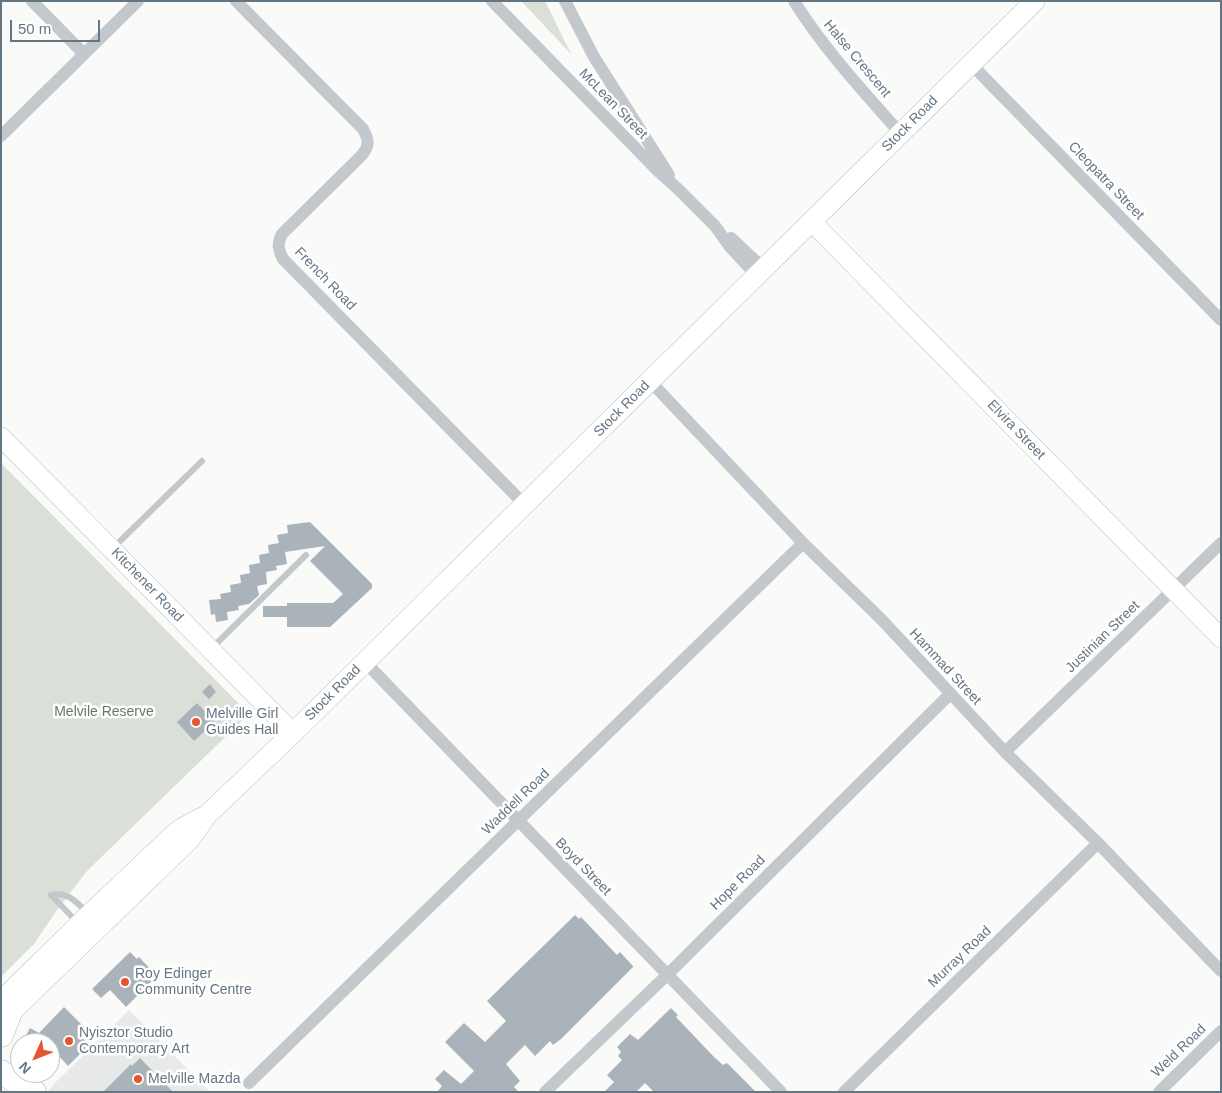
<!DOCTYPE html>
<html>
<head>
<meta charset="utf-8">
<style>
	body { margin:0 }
	#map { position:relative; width:1222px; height:1093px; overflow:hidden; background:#fafaf8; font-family:Helvetica,sans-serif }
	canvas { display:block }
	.frame { position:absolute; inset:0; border:2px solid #657683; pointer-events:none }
	.north { position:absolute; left:10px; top:1033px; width:50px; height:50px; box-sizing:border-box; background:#fff; border:1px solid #c1c8cd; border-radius:50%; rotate:226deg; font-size:14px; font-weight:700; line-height:20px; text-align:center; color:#657683 }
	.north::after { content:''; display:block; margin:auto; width:18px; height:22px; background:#e4572e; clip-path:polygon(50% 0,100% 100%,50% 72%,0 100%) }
	.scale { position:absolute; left:10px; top:20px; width:90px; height:22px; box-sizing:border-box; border:2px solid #657683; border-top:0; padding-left:6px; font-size:15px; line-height:18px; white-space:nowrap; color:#657683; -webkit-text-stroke:4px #fff; paint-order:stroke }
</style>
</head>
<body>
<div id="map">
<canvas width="1222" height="1093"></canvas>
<div class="frame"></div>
<div class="north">N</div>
<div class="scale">50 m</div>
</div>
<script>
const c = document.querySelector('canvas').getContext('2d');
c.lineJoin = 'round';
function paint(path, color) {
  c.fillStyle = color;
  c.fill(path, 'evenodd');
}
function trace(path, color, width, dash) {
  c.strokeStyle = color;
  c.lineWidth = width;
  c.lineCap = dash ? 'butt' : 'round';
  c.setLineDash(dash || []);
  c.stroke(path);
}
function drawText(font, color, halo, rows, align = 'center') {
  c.font = font + ' Helvetica,sans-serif';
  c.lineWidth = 5;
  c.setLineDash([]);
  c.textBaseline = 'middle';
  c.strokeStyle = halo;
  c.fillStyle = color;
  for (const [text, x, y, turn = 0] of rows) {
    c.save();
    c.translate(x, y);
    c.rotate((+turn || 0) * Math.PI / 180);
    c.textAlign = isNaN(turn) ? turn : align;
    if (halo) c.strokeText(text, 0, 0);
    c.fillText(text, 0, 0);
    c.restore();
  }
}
paint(new Path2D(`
	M129,1010L210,1092H47L54,1084Z`), '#e8e9e9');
paint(new Path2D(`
	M521,1H545L571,54Z
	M1,463L249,714L87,871L57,910L34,944L1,977Z`), '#dadfd7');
paint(new Path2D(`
	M310,522L372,584V588L330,627H287V617H263V606H287V603H333L343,594L310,561L325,546L285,552L287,564L276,566L277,570L266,572L267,584L257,586L259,595L249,604L238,606L239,610L227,612L228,620L216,622L215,614L211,615L209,600L221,599L220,594L231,592L230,585L241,583L240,575L250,573L249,565L260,563L259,555L269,553L268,545L279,543L277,535L288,533L287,525Z
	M210,684L216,692L209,699L202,692Z
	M197,703L215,722L194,741L177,722Z
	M575,915L579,919L581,917L617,955L620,952L633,966V967L561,1039L553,1045L550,1041L535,1056L525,1045L506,1064L520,1081L514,1087L519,1092H437L442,1086L435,1079L444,1070L461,1084L474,1071L445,1042L464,1023L485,1042L506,1021L487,1001Z
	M130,952L137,959L139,957L157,976L126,1007L110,990L101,998L92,989Z
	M64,1007L87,1030L81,1036L89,1045L68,1066L50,1046V1043H31L24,1039L30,1028L39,1033Z
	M671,1008L678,1015L676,1017L714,1057L723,1065L727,1063L756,1092H654L645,1083L636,1092H604L614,1082L607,1075L622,1060L618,1056L621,1052L617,1047L630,1034L638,1040Z
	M140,1058L173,1092H103L131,1064L132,1066Z`), '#aab3b9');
const secondary = new Path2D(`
	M811,221L1221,638
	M1,437L293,733`);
const primary = new Path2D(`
	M1,1001L89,915L170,838L182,828L203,817
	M1,1022L190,839L207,815L293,733L1035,1`);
const highway = new Path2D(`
	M1,1035L9,1015
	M1,1072L34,1092`);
trace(secondary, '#b3babf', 20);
trace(primary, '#b5babe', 21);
trace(highway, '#b4b9bd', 25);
trace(new Path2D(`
	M113,548L202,461
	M213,647L306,555
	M51,895C68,891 76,902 88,913
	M51,895L78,923`), '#c3c8cc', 6);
trace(new Path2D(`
	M32,1L84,54
	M236,1L363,129C369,140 370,146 361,156L282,234C277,244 278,249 283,259L525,505
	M492,1L658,171L678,189L715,226L730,247L756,275
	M565,1L594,57L669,175
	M794,1C824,49 863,91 900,133
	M971,64L1221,320
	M1,136L138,1
	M731,238L763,268
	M650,381L803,543L882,620L1005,752L1098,843L1221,971
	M365,662L781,1092
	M1005,752L1221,543
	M249,1083L803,543
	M545,1092L667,975L950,694
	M844,1092L1098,843
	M1159,1092L1221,1031`), '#c3c8cc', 12);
trace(secondary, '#fff', 19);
trace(primary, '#fff', 20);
trace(highway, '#fff', 24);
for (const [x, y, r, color] of [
	[196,722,5,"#e4572e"],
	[125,982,5,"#e4572e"],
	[69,1041,5,"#e4572e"],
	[138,1079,5,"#e4572e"]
]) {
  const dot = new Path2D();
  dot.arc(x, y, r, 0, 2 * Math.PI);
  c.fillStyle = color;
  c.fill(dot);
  trace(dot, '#fff', 2);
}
drawText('14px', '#657683', '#fff', [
	["Halse Crescent",857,59,50],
	["McLean Street",613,104,46],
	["Stock Road",910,124,-45],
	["Cleopatra Street",1106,181,46],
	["French Road",325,279,46],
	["Stock Road",622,409,-45],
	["Elvira Street",1016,430,46],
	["Kitchener Road",147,585,46],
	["Justinian Street",1103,637,-44],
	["Hammad Street",945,667,47],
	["Stock Road",333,693,-45],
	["Waddell Road",516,802,-44],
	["Boyd Street",583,867,46],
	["Hope Road",738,883,-45],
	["Murray Road",960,957,-44],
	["Weld Road",1179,1051,-44]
]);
drawText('14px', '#687a64', '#fff', [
	["Melvile Reserve",104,712]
]);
drawText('14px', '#657683', '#fff', [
	["Melville Girl",206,714],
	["Guides Hall",206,730],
	["Roy Edinger",135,974],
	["Community Centre",135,990],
	["Nyisztor Studio",79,1033],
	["Contemporary Art",79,1049],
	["Melville Mazda",148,1079]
], 'left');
</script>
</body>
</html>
